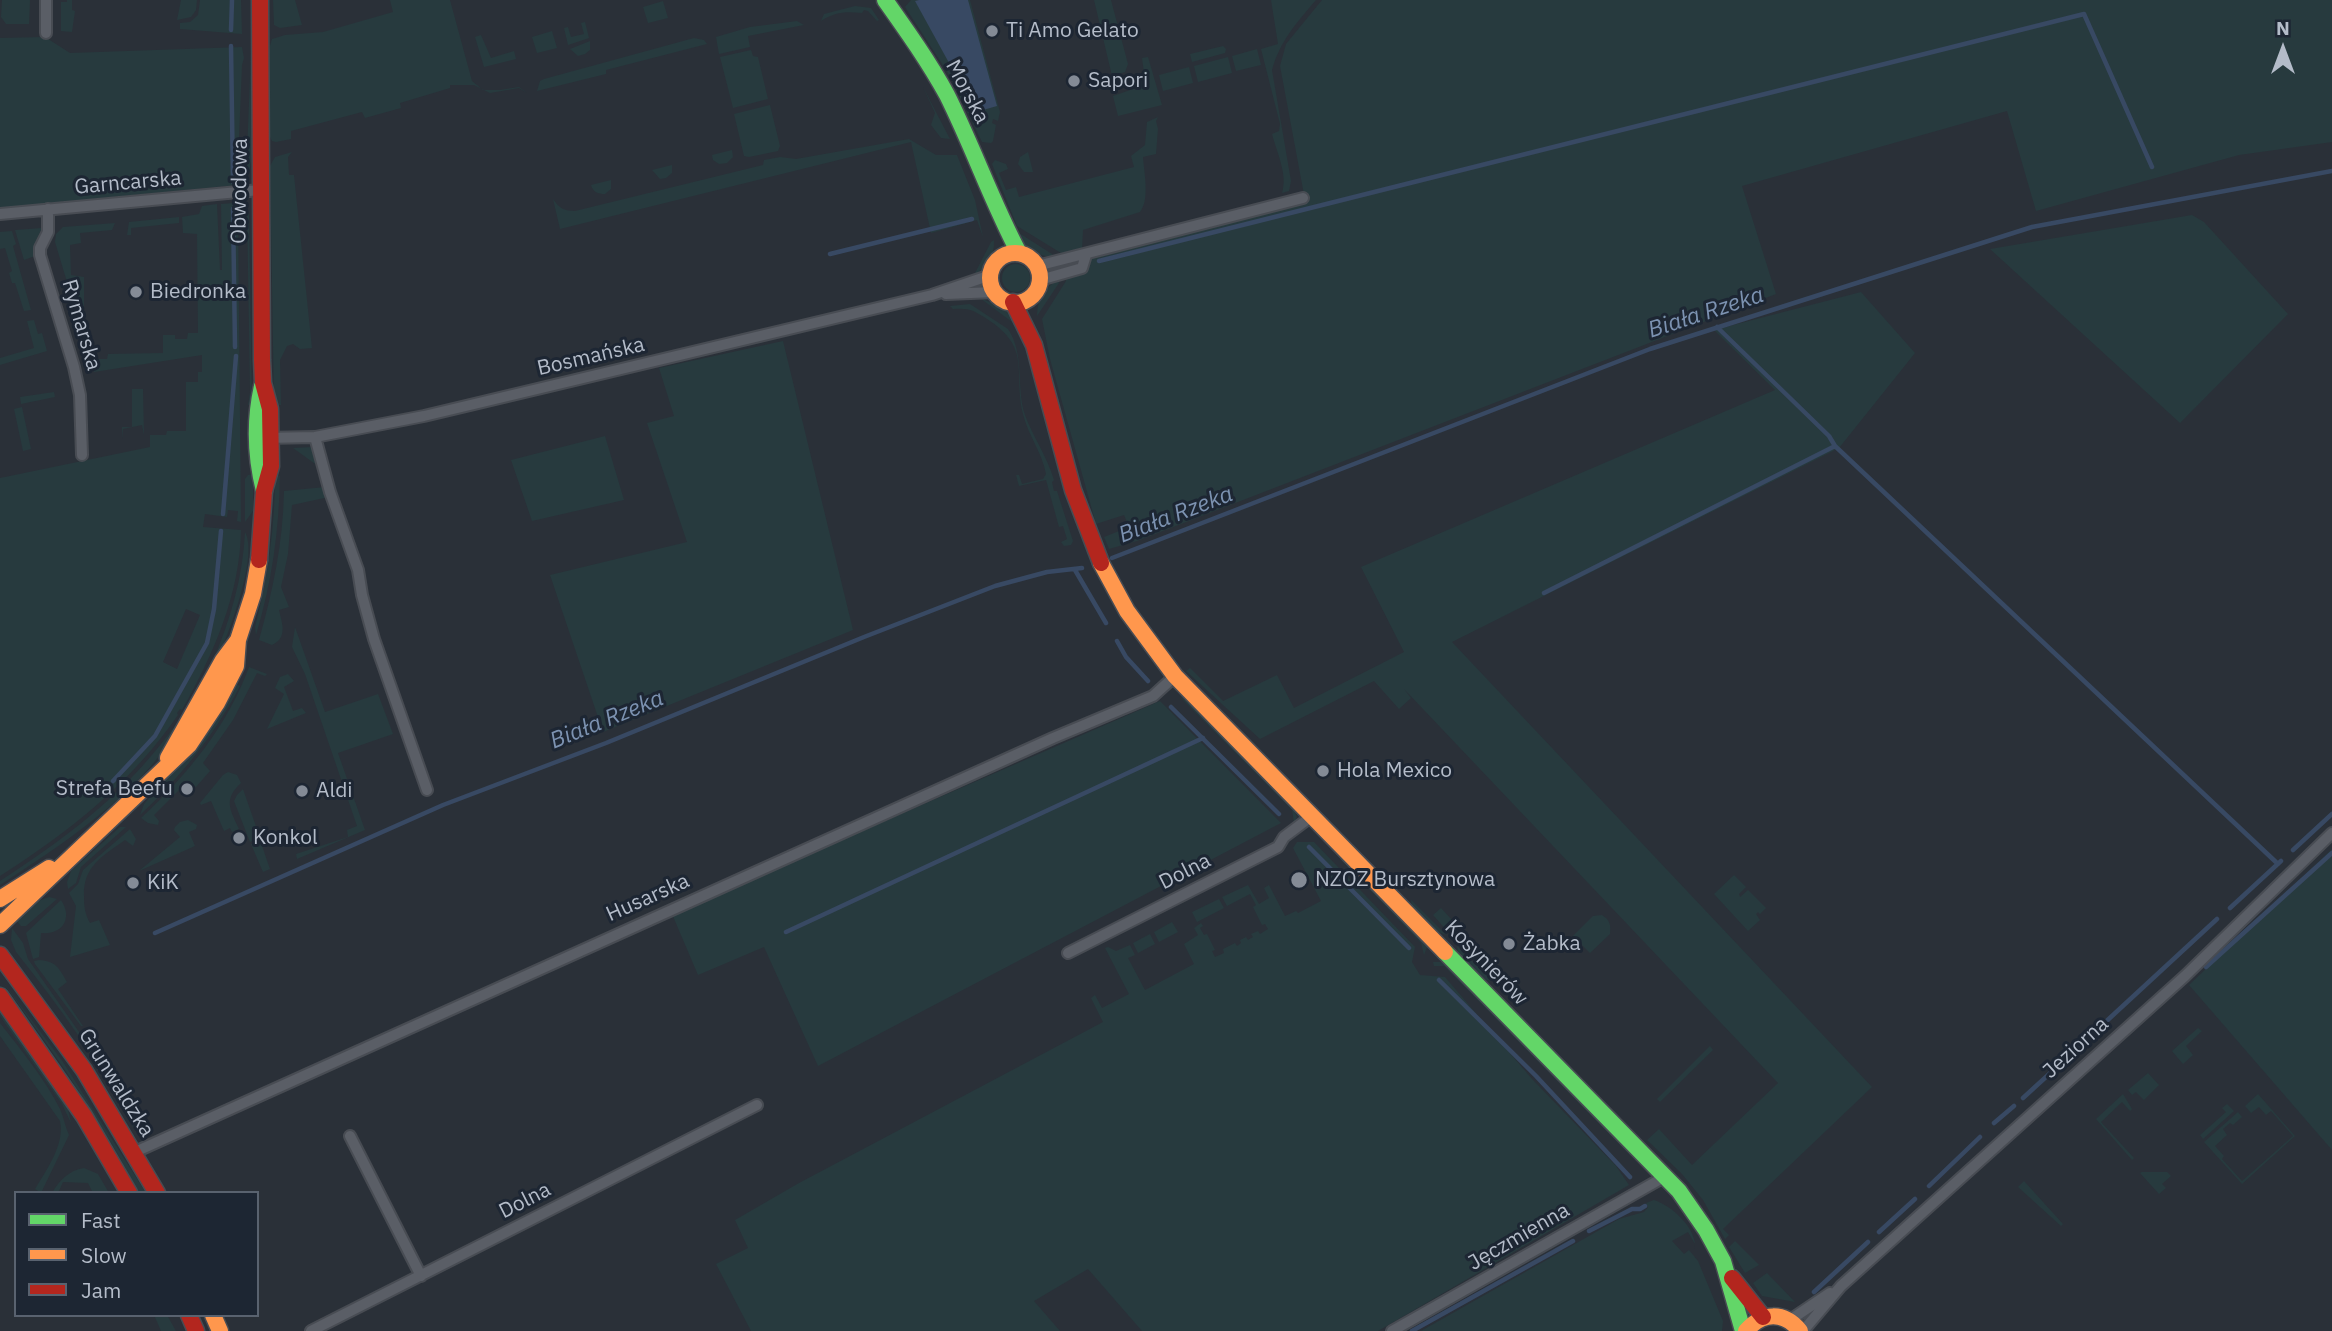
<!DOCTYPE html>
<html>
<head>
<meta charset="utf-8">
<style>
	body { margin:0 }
	#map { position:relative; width:2332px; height:1331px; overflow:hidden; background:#2a3038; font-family:"IBM Plex Sans",sans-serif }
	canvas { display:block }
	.legend { position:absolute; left:14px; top:1191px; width:245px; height:126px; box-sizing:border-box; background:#1d2633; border:2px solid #59626f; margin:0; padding:9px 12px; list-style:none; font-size:21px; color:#b4bcc9 }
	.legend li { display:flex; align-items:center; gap:14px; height:35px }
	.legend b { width:35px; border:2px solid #59626f }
	.north { position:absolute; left:2248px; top:14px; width:70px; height:70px; -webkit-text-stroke:5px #1d2633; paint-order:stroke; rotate:0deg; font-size:19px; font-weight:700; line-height:28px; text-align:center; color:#b4bcc9 }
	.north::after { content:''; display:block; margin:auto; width:24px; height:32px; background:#b4bcc9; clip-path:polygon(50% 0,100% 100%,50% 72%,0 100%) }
</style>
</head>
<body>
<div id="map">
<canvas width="2332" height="1331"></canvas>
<ul class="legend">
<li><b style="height:9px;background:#63d668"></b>Fast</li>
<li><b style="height:9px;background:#ff974d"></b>Slow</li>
<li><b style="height:9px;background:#b3261e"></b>Jam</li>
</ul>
<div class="north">N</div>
</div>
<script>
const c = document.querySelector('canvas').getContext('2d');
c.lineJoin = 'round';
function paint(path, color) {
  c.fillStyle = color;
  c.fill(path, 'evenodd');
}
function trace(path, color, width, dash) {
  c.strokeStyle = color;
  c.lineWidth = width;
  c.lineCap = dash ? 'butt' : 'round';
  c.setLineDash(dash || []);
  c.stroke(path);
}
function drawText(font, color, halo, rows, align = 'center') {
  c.font = font + ' "IBM Plex Sans",sans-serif';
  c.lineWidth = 6;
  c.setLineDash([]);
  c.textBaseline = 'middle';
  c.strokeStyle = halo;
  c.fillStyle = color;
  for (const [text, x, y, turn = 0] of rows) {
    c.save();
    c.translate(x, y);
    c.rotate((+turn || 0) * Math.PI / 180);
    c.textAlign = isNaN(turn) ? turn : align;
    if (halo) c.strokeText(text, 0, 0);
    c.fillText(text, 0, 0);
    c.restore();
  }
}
paint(new Path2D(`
	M2,0H30L29,24H6L1,17Z
	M67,0H72V10L75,11L72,32L61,31V2H67Z
	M181,0H197L196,10L191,17L177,20Z
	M200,0H241L242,34L180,29V23L190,22L198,15Z
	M273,0H295L302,25L280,28L274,25Z
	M390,0H450L472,81L483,90H500L519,87L527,93L519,88L490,93L474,85H450V88L400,103L401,108L365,118L362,112L291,131V139L276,142L272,141L270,137L269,49L272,39L285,35L323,32L393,12Z
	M911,0H970L1000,112L998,121L993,119L992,123L996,125L993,141L991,143L982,142L948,73L905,7Z
	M1094,0H1111L1128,64L1125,72L1112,76Z
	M1271,0H1316C1297,22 1280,41 1272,70L1291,181L1289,191L1282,193C1288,175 1277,153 1272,134L1279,131L1280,124L1261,49L1278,44Z
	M1322,0H2332V142L2239,155L2036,211L2007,111L1742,186L1776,294L1137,541L1109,549L1104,537L1129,527L1124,515L1096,524L1050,359L1042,319L1066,281V277L1090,266L1091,257L1305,200L1280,66L1286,44Z
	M663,1L668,18L648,23L643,7Z
	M855,6L871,8L879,20L877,21L868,11L864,10L862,13C846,11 834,12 821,21L824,14Z
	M797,21L804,25L748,36L750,47L719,54L716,37L750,27Z
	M585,22L589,38L568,45L564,28L568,27L571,37L584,34L581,23Z
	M552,31L557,48L537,53L532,37Z
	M481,35L491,58L514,51L516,59L484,67L475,37Z
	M45,37L70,53L242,47L244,58L242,65L237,185L0,208V38Z
	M694,38L704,40L707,44L606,70V74L537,91L540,81L544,79Z
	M590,41V50L585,54L578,56L570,49Z
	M1223,46L1226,49L1225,53L1192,62L1190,54Z
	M1257,49L1261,65L1236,71L1232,56Z
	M751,50L753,56L758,57L768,99L733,108L720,57Z
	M251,51L253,54C253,81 258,158 246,179Z
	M1148,57L1162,105L1118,116L1113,96L1136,88L1144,73L1142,58Z
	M1228,57L1232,73L1198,82L1194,66Z
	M1189,67L1193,83L1163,91L1159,75Z
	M923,87L950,139L941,138L931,125L935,113Z
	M770,105L780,146L778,151L749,157L744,156L734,114Z
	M1158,117L1156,121L1158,129L1156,154L1143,157C1144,172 1150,200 1140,212L1083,230L1082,250L1061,253L1017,226L992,164L995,160L1006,164L1008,169L999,173L1006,190L1016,187L1019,197L1134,167L1131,156L1145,145L1147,122Z
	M909,139L936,155H957L975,200L983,237L977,220L931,233L911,142L560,229L553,199C559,208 564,211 575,211L763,165L764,160L780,157L796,159Z
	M732,150L733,157L727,163L719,164L713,160L712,155Z
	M292,152L288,157L289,175H294L312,348L300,349L293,344L287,346L280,360L281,405H274L270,166L275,157Z
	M1028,152L1033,172H1024L1018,164L1020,157Z
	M672,165V173L666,178L660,179L652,170Z
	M611,180V189L605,194C598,194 593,192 591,185Z
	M233,203L237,205L238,210L241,522L237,521L238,511L228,510L227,517L205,514L203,527L241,530C240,595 213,655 182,710L180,709L177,713L178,715C132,782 69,832 0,876V478L150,447V435H166L167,431H186V382H198V372H202V355L94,372L55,242L56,234L63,227L115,223L112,230L80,233L81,243L70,245L71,275L84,277V323L90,355H98V359H107L108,354L163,353V335H175V339H187L188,333H198L197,234L183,233L182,217L199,214L202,206L217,204L220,270H222L221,204ZM186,609L200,615L177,669L163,662Z
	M247,208L249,216L252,405H248L250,392Z
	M2192,215L2204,222L2288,314L2180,423L1990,249Z
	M179,217V223L131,228V235H127L129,222Z
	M42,228L35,244V256L24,260L15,230Z
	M12,231L16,244L13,246L31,310L24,311L15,283H12L9,273L12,271L5,248L0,249V232Z
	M1019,233L1052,254L1054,257C1037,257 1025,247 1015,234Z
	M994,240C995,256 987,267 974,275L991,242Z
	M1002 278a14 14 0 1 1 28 0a14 14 0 1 1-28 0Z
	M1058,280L1059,283L1037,316C1037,299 1044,288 1058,280Z
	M1861,292L1915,353L1839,448L1452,642L1872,1087L1723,1229L1729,1235L1725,1239L1703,1200L1682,1174L1647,1140L1659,1129L1692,1165L1778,1083L1404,689L1411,698L1399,709L1374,681L1260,739L1186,671L1190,668L1223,701L1277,675L1294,708L1404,652L1361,567L1775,390L1714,330Z
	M980,298L1002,307L1015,321L1012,322Z
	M970,304L1008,329C1025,354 1016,389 1025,415C1033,437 1047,456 1054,480L1052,482L1054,491H1057L1073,541L1071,545L1064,546L1061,542L1067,539L1063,526L1059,527L1046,480L1019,486L1016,475H1019L1022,484L1043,479L1046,474C1042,452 1028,435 1023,414C1013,371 1032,348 987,319C973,310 970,308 953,309L950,306Z
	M34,320L38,334L42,333L47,351L0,365V358L34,348L27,321Z
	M783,341L853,630L603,732L550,575L687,542L647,423L674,416L659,368Z
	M132,382V389H143L144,435L142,425L123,429L122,439V427H132Z
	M54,392L55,397L21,404L20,397Z
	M22,407L31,449L23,451L14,409Z
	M605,436L624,500L532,521L511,460Z
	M313,447L318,466L293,448Z
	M253,474V511L245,522V479L248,475Z
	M275,474L280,476C279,531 272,582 256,635L255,627C268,576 275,527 275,474Z
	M325,487L329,497L292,505L288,554L281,587L289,607L279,610C282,623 288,638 272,645L259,640C273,590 283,543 284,491Z
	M245,532C259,557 227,638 215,665L212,663C230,621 243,577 245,532Z
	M295,627L325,712L378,694L393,734L338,753L365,830L297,859L296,854L348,837L347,830L357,826L305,674L292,647Z
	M249,667L267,674L265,676L257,673L233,720L203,763L210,771L196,787L187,782L154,815L159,821L158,825L148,823L141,818C187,775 227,727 249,667Z
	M288,674L294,681L284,687L293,711L302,708L306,713L267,729L284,694L275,688L280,677Z
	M232,682L240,686C215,734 180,778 140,815L144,804L194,747Z
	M1179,696L1199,710L1293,807L1297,817L1294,823L1292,810Z
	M193,699C188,710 182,722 176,732C139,794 59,847 0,885V881C80,829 142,780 193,699Z
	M1160,701L1281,823L818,1066L764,947L698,975L672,914Z
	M228,772L237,775L241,783C223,800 230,809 239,829L232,832L230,828L224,831L211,801L201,805L200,803L223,775Z
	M243,789L260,838L250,842L234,801L237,795Z
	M188,820L197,825L196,829L189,832L195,846L139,871L180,837L174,830L175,827L180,822Z
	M120,827H126L81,867L76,883L68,889L67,882L71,871Z
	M130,829L136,839L133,846L125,840C103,856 83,866 84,896C84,907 85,914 90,923L99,920L110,945L70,957L76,906L69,893L78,884L83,870Z
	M260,840L270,869L263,872L251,844Z
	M1297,842H1314L1415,947L1412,962L1420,975L1445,977L1532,1079L1616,1166L1629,1185L1378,1331H1142L1088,1269L1034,1301L1060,1331H751L716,1264L748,1248L735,1220L799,1183L1103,1022L1091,998L1095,995L1102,1008L1129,994L1105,948L1108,947L1116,951L1130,945L1135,955L1128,958L1145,990L1194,964L1184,944L1198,935L1194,928L1201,923L1203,926L1200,928L1204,935L1207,934L1215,950L1212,951L1215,957L1224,953L1223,949L1235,943L1237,946L1241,943L1240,940L1246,937L1248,940L1253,937L1251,934L1258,931L1260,934L1268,929L1265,924L1262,925L1253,907L1256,905L1250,894L1227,906L1222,897L1248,885L1259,904L1269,898L1264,888L1269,885L1285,916L1296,911L1298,913L1321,901L1293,848Z
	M2332,849V1150L2189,985Z
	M1341,855L1425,941L1427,947L1424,955L1421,943L1340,859Z
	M1734,875L1746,887L1739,894L1740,897L1748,890L1766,908L1760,914L1758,912L1756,914L1760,920L1748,931L1714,894Z
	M49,897L57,899L26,926H21L16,920L35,902Z
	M1219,899L1224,908L1197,922L1192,912Z
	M61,900C73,918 63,935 41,933L39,957L33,959L26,933Z
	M1411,900L1446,935L1436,931L1412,908Z
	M1441,908L1452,920L1454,926L1449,933L1433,915Z
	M1602,915C1610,920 1611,925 1610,934L1590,953L1573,936L1593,916Z
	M1172,922L1178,932L1159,942L1154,932Z
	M12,928L23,943L28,959L107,1072L137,1128L133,1127C101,1064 60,1007 16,952L11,940Z
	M1150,934L1155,944L1138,953L1133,943Z
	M1465,938L1471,940L1506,974L1498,982L1459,942Z
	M1457,946L1492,981C1478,980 1458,960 1457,946Z
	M39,960C56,961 59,968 67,982L58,989L83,1026H81L35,964L34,961Z
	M1433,962H1443L1452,968L1634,1153L1631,1156L1444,966H1434Z
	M0,978L63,1062L146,1193H139L113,1146L67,1073Z
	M0,1010L67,1104L71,1123L62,1104L0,1016Z
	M0,1023C21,1050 45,1079 60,1109C64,1118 65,1127 69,1135L41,1193L35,1189C47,1169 65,1144 60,1121L0,1036Z
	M2198,1028L2202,1031L2186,1046L2193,1055L2183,1064L2172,1051Z
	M1710,1046L1713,1050L1660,1102L1657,1099Z
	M2148,1073L2159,1085L2144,1100L2136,1092L2132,1095L2128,1090Z
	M2123,1094L2132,1109L2130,1111L2122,1102L2101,1122L2134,1158L2132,1160L2096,1119Z
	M2258,1094L2295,1136L2242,1184L2204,1142L2238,1112L2242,1117L2233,1125L2230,1123L2223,1129L2227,1135L2215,1146L2224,1156L2222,1159L2242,1181L2293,1136L2271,1111L2266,1115L2259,1107L2251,1113L2245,1106Z
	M2227,1104L2234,1111L2203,1139L2200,1135L2226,1112L2222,1108Z
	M84,1168L98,1174L109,1193H93L88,1183L63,1182L58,1193H52C59,1181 69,1170 84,1168Z
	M2142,1172H2167L2171,1176L2162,1184L2166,1188L2159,1194L2140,1173Z
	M2024,1181L2063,1224L2061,1226L2018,1187Z
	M1654,1200C1672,1206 1697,1228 1695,1249V1244L1688,1232L1672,1241L1684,1254L1689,1250L1698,1261L1723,1321L1722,1331H1421L1619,1219L1644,1212L1648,1207L1646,1203Z
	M1735,1241L1759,1265L1745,1273L1729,1247Z
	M1767,1273L1795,1302L1762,1296L1753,1283Z
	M154,1315H167L176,1331H161Z`), '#273a3e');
paint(new Path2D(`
	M919,0H968L997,106L976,112L915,1Z`), '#384963');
trace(new Path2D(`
	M231,30L232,0
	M231,46L233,182
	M233,209L235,347
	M830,254L972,219
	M1099,261L2084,14L2152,167
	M1717,327L1829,436L1835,446L2278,864
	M223,514L236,356
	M1112,558L1650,349L2032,227L2332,171
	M1075,570L1106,623
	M1544,593L1835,446
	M1117,641L1126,657L1148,681
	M1171,707L1279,814
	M113,781L155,736L207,643L214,609L221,531
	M1309,847L1409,948
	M2293,850L2332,814
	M2230,908L2281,861
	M786,932L1203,738
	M155,933L443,805L606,743L864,637L995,586L1047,572L1082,568
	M2206,967L2332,853
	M1439,980L1536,1076L1630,1177
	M2099,1028L2217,919
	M2073,1052L2085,1040
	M2023,1098L2059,1065
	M1994,1123L2014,1106
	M1929,1186L1980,1137
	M1589,1231L1632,1209H1640L1645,1206
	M1879,1232L1915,1199
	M1814,1292L1868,1242
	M1412,1331L1573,1241`), '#384963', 4.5);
const street = new Path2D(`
	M46,0V33
	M48,209V232L40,248V255L74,367L80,395L82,455
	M0,214L260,190
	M1037,266L1303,198
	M1040,280L1082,268L1086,255
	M946,294L995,292
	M315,437L330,492L358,570L362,595L374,639L427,790
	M264,438L315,437L424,416L932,295L991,275
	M1068,953L1278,847L1284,837L1312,816
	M350,1136L421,1276
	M135,1152L1053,738L1153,696L1175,676
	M1790,1320L1830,1293
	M311,1331L757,1105
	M1392,1331L1666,1176
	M1803,1331L1841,1286L2185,976L2332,833`);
const fast = new Path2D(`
	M885,0C907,31 929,62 947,95C973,147 992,202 1019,253
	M262,386C254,422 255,455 264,491
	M1445,952L1679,1191L1706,1230L1723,1261L1743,1331`);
const slow = new Path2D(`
	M990 278a25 25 0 1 1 50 0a25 25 0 1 1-50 0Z
	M1101,563L1127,611L1175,676L1445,952
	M168,758L223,660L238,640
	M0,899L49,868
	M0,925L189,745L217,703L236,666L238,640L253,594L259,560
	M213,1315L220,1331
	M1746,1331C1762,1312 1784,1311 1800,1331`);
const jam = new Path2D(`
	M1013,302L1034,345L1073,490L1101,563
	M259,560L264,491L271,466L270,409L263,383L262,360L260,0
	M0,955L84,1070L157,1193
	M0,996L84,1116L129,1193
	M1732,1278L1763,1317
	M189,1315L196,1331`);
trace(street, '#484c53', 14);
trace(fast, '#484c53', 19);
trace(slow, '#484c53', 19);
trace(jam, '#484c53', 19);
trace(street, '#5a5e66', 10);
trace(fast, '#63d668', 16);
trace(slow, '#ff974d', 16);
trace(jam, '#b3261e', 16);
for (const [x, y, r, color] of [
	[992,31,7,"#848b96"],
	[1074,81,7,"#848b96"],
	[136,292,7,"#848b96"],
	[1323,771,7,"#848b96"],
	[187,789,7,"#848b96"],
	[302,791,7,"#848b96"],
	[239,838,7,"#848b96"],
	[1299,880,9,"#848b96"],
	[133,883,7,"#848b96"],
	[1509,944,7,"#848b96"]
]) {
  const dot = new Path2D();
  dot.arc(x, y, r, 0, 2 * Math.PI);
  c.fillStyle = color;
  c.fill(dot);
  trace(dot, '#1d2633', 2.5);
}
drawText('21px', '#b4bcc9', '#1d2633', [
	["Ti Amo Gelato",1006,31],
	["Sapori",1088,81],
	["Biedronka",150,292],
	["Hola Mexico",1337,771],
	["Strefa Beefu",173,789,"right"],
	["Aldi",316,791],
	["Konkol",253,838],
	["NZOZ Bursztynowa",1315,880],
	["KiK",147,883],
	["Żabka",1523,944]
], 'left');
drawText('21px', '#b4bcc9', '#1d2633', [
	["Morska",967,92,62],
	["Garncarska",128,183,-5],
	["Obwodowa",240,191,-89],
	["Rymarska",81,325,74],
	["Bosmańska",591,357,-13],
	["Dolna",1185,872,-27],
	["Husarska",648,898,-24],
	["Kosynierów",1486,963,46],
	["Jeziorna",2076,1048,-42],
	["Grunwaldzka",116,1083,58],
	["Dolna",525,1201,-27],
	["Jęczmienna",1519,1237,-30]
]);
drawText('italic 23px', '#7c92b1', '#1d2633', [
	["Biała Rzeka",1706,313,-18],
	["Biała Rzeka",1176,515,-21],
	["Biała Rzeka",607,720,-22]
]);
</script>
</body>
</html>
